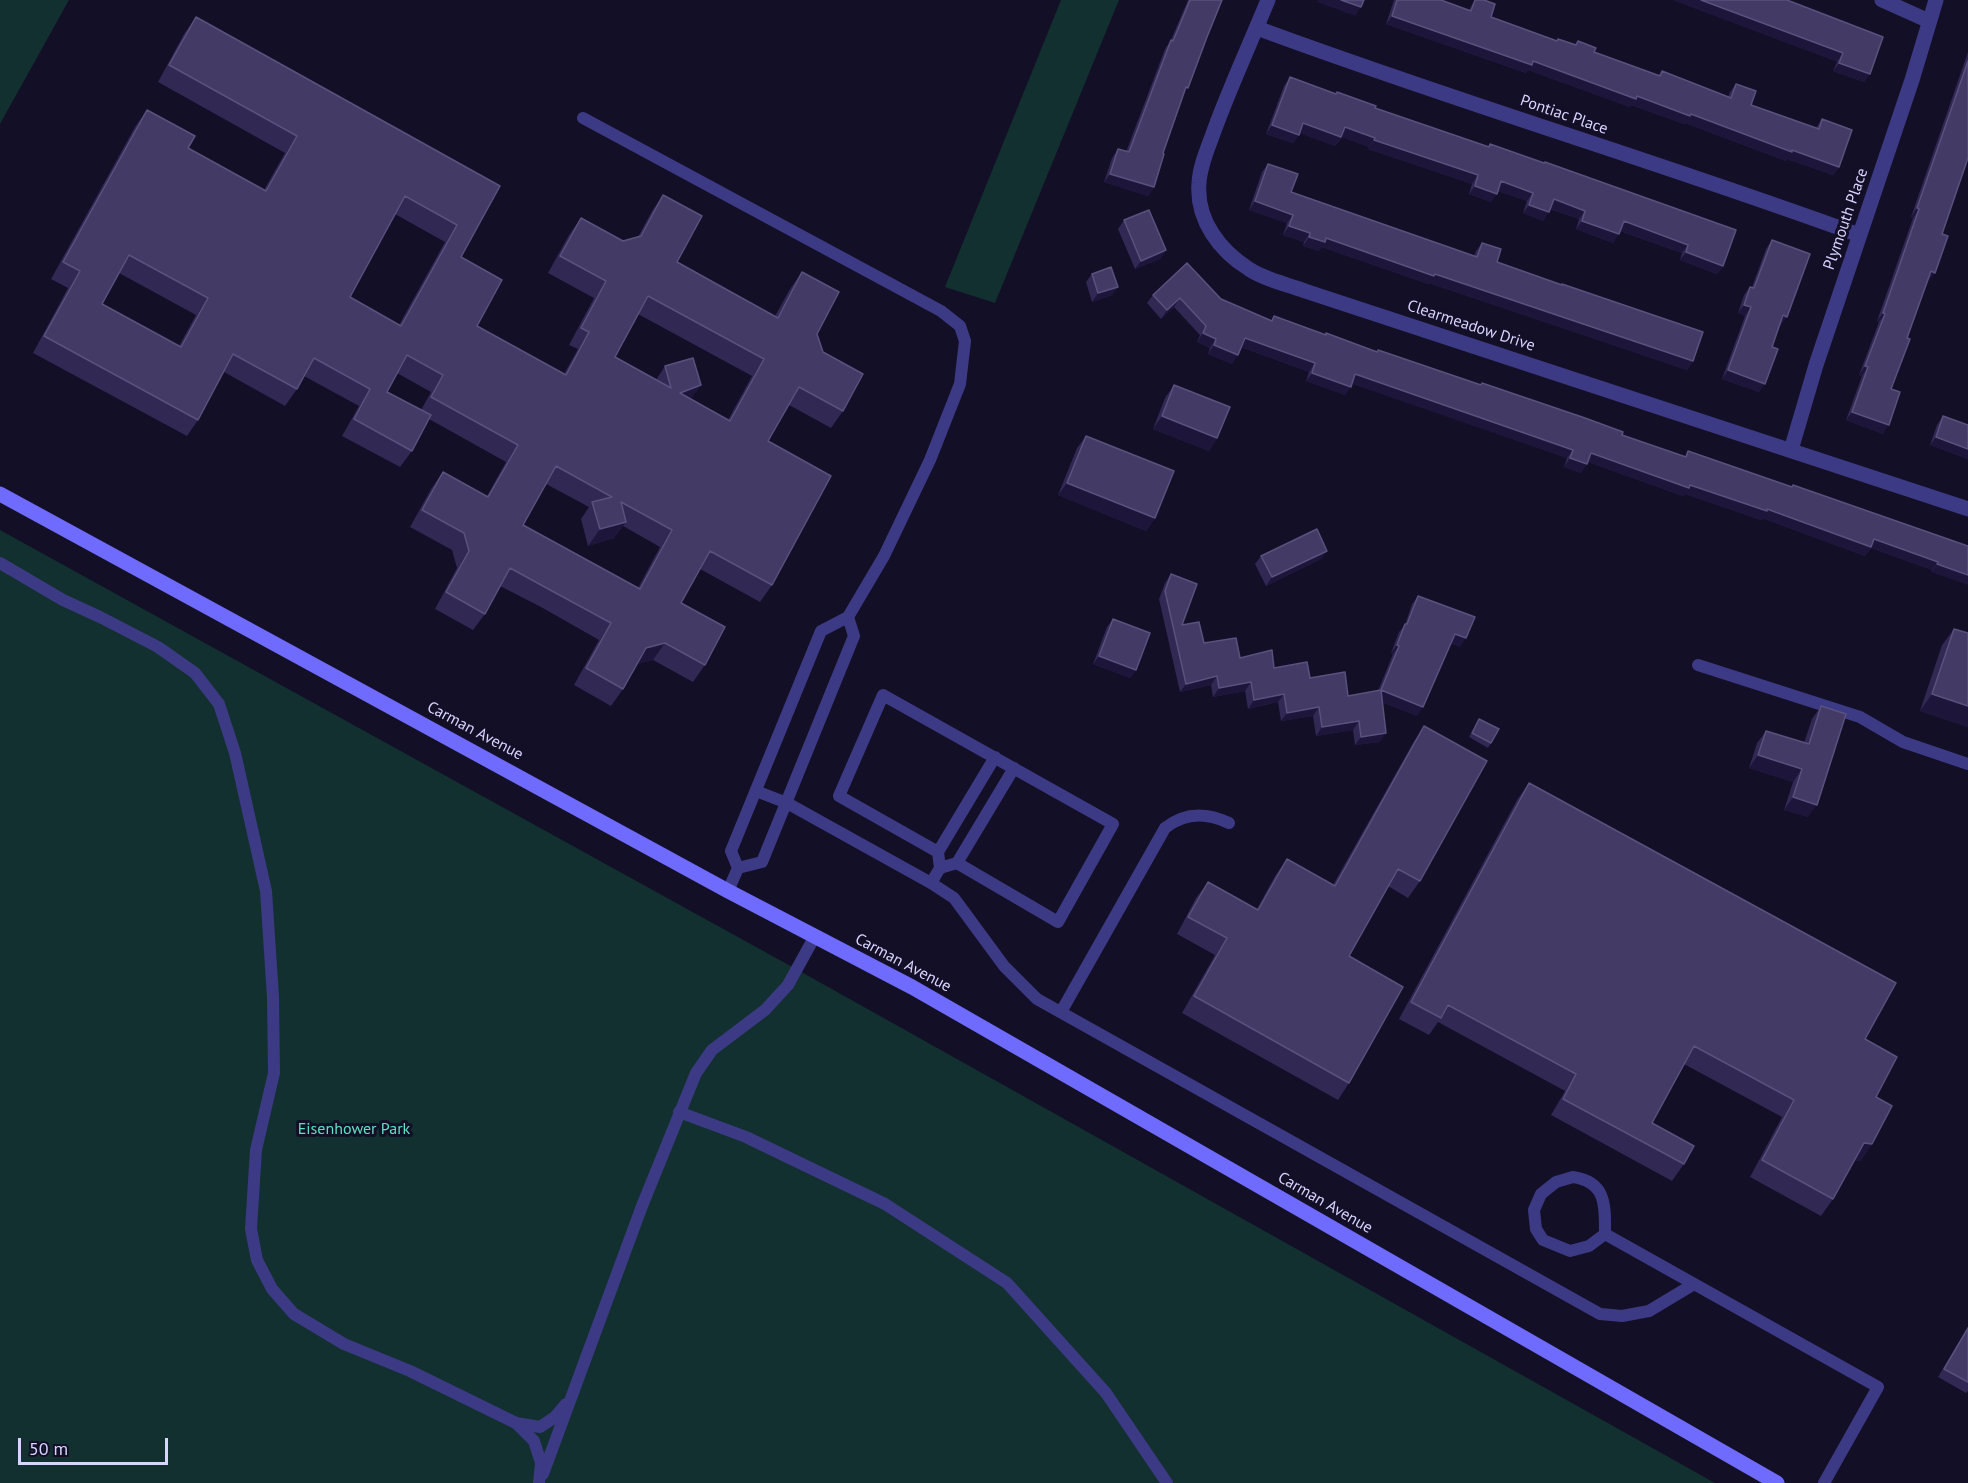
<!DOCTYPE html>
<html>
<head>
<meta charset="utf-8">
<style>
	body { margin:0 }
	#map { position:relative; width:1968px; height:1483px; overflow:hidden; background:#130f26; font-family:"PT Sans",sans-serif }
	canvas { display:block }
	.scale { position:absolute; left:18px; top:1438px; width:150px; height:27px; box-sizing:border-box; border:3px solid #d9d4ff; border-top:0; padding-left:8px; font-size:18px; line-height:21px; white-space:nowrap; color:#d9d4ff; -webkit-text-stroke:4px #130f26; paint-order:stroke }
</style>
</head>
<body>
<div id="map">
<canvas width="1968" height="1483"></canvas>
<div class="scale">50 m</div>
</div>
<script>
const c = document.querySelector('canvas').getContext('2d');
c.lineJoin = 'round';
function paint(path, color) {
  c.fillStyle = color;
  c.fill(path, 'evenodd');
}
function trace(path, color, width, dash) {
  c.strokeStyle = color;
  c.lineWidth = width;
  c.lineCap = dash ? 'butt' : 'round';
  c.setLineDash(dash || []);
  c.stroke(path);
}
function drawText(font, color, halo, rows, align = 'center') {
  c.font = font + ' "PT Sans",sans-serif';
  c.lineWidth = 6;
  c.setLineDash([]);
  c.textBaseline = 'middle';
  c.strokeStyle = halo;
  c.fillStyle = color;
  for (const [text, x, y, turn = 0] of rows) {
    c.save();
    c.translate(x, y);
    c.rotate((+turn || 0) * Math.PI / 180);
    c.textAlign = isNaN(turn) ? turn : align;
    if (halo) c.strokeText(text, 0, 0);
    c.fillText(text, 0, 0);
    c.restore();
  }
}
paint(new Path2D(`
	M0,0H69L0,124Z
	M1061,0H1119L995,303L945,287Z
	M0,530L805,974L1715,1483H0Z`), '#12302f');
trace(new Path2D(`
	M583,118L941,311L960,326L965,341L960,384L930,460L884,556L848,617L821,631L731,851L738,868L728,891
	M0,563L63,600L100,617L158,647L195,673L219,704L235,753L266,891L273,997L274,1073L256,1150L251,1229L257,1260L272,1289L294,1314L344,1344L410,1371L516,1423L534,1441L541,1463L539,1483
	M1698,665L1860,717L1903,742L1968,764
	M756,791L787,803L931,883L954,898L1004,966L1037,999L1600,1314L1622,1316L1649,1311L1694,1284
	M938,852L839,796L883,695L1113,824L1058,922L957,863
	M738,868L762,862L854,636L848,617
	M940,868L957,863L1014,768
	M931,883L940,868L938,852L995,757
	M1061,1012L1165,828C1185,812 1206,812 1229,823
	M679,1112L746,1137L885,1204L1007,1283L1106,1393L1167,1483
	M1573,1177C1607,1182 1605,1206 1605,1234L1589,1246L1570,1251L1543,1240L1536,1229L1534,1210L1541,1194L1556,1182Z
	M1605,1234L1878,1387L1824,1483
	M516,1423L540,1427L555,1417L566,1404
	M543,1474L642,1206L696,1073L712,1050L765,1010L788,985L815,936`), '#3d3a85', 12);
trace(new Path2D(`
	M1268,0C1250,44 1230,87 1214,131C1208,148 1200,165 1199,183C1196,220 1220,251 1249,269C1265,280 1287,284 1305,291L1968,509
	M1882,0L1929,21
	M1257,28C1456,102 1660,162 1859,235
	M1791,450L1816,365L1912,80L1936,0`), '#3d3a85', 15);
trace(new Path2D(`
	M0,494L728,891L912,987L1777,1483`), '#6f6bff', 15);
paint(new Path2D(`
	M1188,0H1222L1184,94L1163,153L1154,187L1148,196L1104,182L1112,158L1118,149L1126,152L1165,49L1171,40Z
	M1394,0H1441L1469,10L1475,0H1484L1491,17L1556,41L1558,39L1575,45L1578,41L1594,52L1659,75L1662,71L1728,97L1730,92L1736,84L1751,105L1816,128L1822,119L1839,167L1833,175L1787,159L1786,161L1685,123L1684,124L1631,105L1630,107L1528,70L1526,73L1386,24Z
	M1787,0L1870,74L1864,82L1833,71L1837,62Z
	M196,17L500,186L461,257L477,326L564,374L578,349L569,345L594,298L548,273L569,235L581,218L623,241L638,237L652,211L663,195L677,262L775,316L790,289L802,272L817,334L843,411L831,428L789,405L768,441L772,585L760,602L700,569L681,603L705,665L693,682L653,660L637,664L623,689L611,706L574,685L599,640L541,607L500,586L485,614L473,630L435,609L457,568L452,550L410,527L431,489L443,472L487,496L506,462L429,419L412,451L400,467L342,436L359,406L304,376L297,389L285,406L224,372L198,420L187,436L33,353L68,288L51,279L135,127L147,110L188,148L264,190L285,153L158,82L184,34ZM395,214L445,242L399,325L350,297ZM119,273L196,315L179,346L102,304ZM638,314L752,376L728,420L691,399L665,366L656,380L615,357ZM397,373L431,392L421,410L387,392ZM546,484L589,507L581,519L588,546L614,538L623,526L660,547L638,588L523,525Z
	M1968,52V158L1942,234L1935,273L1928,281L1907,338L1891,389L1883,434L1846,420L1862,376L1859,375L1879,322L1877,321L1913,218L1911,217Z
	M1290,77L1336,94L1337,92L1375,108L1488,147L1490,144L1543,163L1723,266L1717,274L1680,260L1682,253L1620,231L1613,243L1576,229L1579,219L1550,209L1543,221L1523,213L1527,201L1498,191L1491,202L1469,194L1472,184L1368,149L1369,147L1342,137L1335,146L1300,133L1293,143L1266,134L1284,86Z
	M1268,164L1291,192L1474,256L1476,251L1482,243L1497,262L1693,361L1687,370L1429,283L1428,284L1322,247L1319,251L1303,246L1304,242L1283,235L1287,223L1249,210L1262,172Z
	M1124,220L1166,250L1160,259L1135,269L1118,229Z
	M1772,240L1781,325H1780L1772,347L1759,392L1722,379L1745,316L1738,313L1744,295L1750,287H1752L1766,249Z
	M1092,274L1118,287L1112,295L1092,302L1086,282Z
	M1153,295L1221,299L1271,321L1274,316L1325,335L1377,352L1685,457L1688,451L1791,487L1793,485L1968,546L1931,572L1932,570L1871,548L1865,556L1762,518L1761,520L1685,494L1683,496L1588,462L1581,473L1564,467L1567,458L1352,383L1345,395L1306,381L1309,372L1241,347L1232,364L1208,354L1210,348L1197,342L1200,335L1174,307L1161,319L1147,303Z
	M1174,385L1217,438L1209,451L1153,429L1165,398Z
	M1943,416L1968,425V459L1930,445L1937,425Z
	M1086,436L1155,518L1146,531L1058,495L1077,448Z
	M1327,551L1321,559L1266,586L1255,564L1261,556Z
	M1171,574L1182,625L1204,643L1240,658L1310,678L1348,696L1378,691L1393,654L1391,653L1399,632L1405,625L1412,604L1418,596L1460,647L1451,643L1417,716L1382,702L1380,742L1355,745L1353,730L1316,736L1313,716L1281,721L1278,702L1248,709L1245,691L1213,697L1211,685L1180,692L1159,599L1165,583Z
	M1113,619L1136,670L1130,678L1093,664L1107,627Z
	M1954,629L1968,633V727L1920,711L1942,645Z
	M1821,706L1808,817L1784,810L1793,782L1749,768L1757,743L1766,731L1804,743L1812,719Z
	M1479,719L1491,743L1488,748L1469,737Z
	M1424,726L1420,881L1408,898L1388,886L1349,956V1083L1338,1100L1182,1013L1215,955L1177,934L1196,898L1208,882L1257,909L1275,876L1287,859L1333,885L1413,743Z
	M1529,783L1865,1039L1876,1097L1872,1144L1860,1161L1854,1160L1833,1199L1821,1216L1750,1177L1782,1117L1684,1064L1652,1123L1684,1164L1672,1181L1551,1115L1565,1091L1438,1022L1429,1035L1399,1019L1517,800Z
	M1968,1327V1391L1966,1393L1938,1377Z`), '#312854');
paint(new Path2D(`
	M1319,0H1341L1361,7L1355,16L1317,2Z
	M1672,0H1701L1843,53L1837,62Z
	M1392,16L1533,61L1691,114L1839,167L1833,175L1787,159L1786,161L1685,123L1684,124L1631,105L1630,107L1528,70L1526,73L1386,24Z
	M1839,63L1870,74L1864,82L1833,71Z
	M1303,123L1341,137L1335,146L1297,132Z
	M1272,125L1299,135L1293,143L1266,134Z
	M1345,127L1375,138L1369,147L1339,136Z
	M1374,140L1478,175L1472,184L1368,149Z
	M1110,174L1154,187L1148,196L1104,182Z
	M1501,181L1533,193L1527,201L1495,190Z
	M1475,186L1497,194L1491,202L1469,194Z
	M1554,199L1585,211L1579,219L1548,208Z
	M1255,201L1293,215L1287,223L1249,210Z
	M1529,205L1549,212L1543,221L1523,213Z
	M1917,208L1919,209L1913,218L1911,217Z
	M1582,221L1619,234L1613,243L1576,229Z
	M1624,221L1688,245L1682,253L1618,230Z
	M1289,226L1310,233L1304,242L1283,235Z
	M1309,237L1326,238L1693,361L1687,370L1429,283L1428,284L1322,247L1319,251L1303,246Z
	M1166,250L1160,259L1135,269L1141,261Z
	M1686,252L1723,266L1717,274L1680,260Z
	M1931,271L1935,273L1929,281L1925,280Z
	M1118,287L1112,295L1092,302L1098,293Z
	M1180,298L1174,307L1161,319L1167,310Z
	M1744,305L1751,307L1745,316L1738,313Z
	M1883,313L1885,314L1879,322L1877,321Z
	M1783,315L1787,317L1781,325L1777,324Z
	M1203,333L1216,339L1210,348L1197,342Z
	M1245,338L1315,363L1309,372L1239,346Z
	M1214,345L1238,355L1232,364L1208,354Z
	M1865,366L1868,367L1862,376L1859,375Z
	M1728,370L1765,384L1759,392L1722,379Z
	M1312,373L1351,387L1345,395L1306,381Z
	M1355,374L1573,450L1567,458L1349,383Z
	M701,385L689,402L680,393Z
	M1852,412L1889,425L1883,434L1846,420Z
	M1162,416L1217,438L1209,451L1153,429Z
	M1936,437L1968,449V459L1930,445Z
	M1591,453L1767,509L1874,539L1938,562L1932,570L1871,548L1865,556L1762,518L1761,520L1685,494L1683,496L1585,461Z
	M1570,458L1587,464L1581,473L1564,467Z
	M1067,483L1155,518L1146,531L1058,495Z
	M626,522L614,538L588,546L600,529Z
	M1327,551L1321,559L1266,586L1272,577Z
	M1937,564L1968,575V585L1931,572Z
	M1455,634L1466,638L1460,647L1449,642Z
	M665,643L653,660L635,665L646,648Z
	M1397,645L1399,646L1393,654L1391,653Z
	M1099,656L1136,670L1130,678L1093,664Z
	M1217,676L1211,685L1180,692L1186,684Z
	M1251,682L1245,691L1213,697L1219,688Z
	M1381,690L1423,707L1417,716L1375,699Z
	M1284,694L1278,702L1248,709L1254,700Z
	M1932,694L1968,706V727L1920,711Z
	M1319,707L1313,716L1281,721L1287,713Z
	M1359,721L1353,730L1316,736L1322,727Z
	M1386,733L1380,742L1355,745L1361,737Z
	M1758,755L1802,769L1793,782L1749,768Z
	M1793,797L1817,805L1808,817L1784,810Z
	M1864,1143L1872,1144L1860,1161L1852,1160Z`), '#1d163a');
const building = new Path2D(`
	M1190,0H1222L1207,37L1188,88L1186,87L1163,153L1164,154L1154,187L1110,174L1118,149L1129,152L1171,40L1173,41Z
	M1341,0H1364L1361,7Z
	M1397,0H1441L1471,11L1475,0H1484L1495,4L1491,17L1557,41L1558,39L1576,45L1578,41L1596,48L1594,52L1660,76L1662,71L1731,98L1736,84L1756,91L1751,105L1819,129L1822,119L1852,130L1839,167L1792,150V152L1691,114L1690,116L1637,96L1636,99L1533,61L1532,65L1392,16Z
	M1701,0H1787L1883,37L1870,74L1839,63L1843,53Z
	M196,17L500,186L461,257L502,280L477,326L566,375L589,332L581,328L606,281L560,256L581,218L623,241L641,236L663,195L702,216L677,262L731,292L778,318L802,272L839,292L817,334L823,352L863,374L843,411L799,387L768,441L831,476L772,585L710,551L681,603L725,627L705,665L665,643L646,648L623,689L586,668L611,623L552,591L510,568L485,614L446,592L469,551L464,533L422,510L443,472L488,497L518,445L431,397L443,375L407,355L387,392L431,415L412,451L354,419L370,389L314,358L297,389L233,354L198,420L44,336L80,271L63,262L147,110L195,136L188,148L266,191L297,136L169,65ZM405,196L457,225L401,326L350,297ZM129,255L208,298L181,347L102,304ZM648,296L764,359L730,421L680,393L701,385L693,358L665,366L671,388L615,357ZM556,466L612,497L592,502L600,529L626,522L621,502L672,530L640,589L523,525Z
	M1968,61V158L1942,234L1948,236L1935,273L1931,271L1907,338L1910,339L1891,389L1900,392L1889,425L1852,412L1868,367L1865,366L1885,314L1883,313L1919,209L1917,208Z
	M1290,77L1336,94L1337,92L1376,106L1375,108L1489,147L1490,144L1544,163L1545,162L1736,230L1723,266L1686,252L1688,245L1624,221L1619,234L1582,221L1585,211L1554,199L1549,212L1529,205L1533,193L1501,181L1497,194L1475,186L1478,175L1374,140L1375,138L1345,127L1341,137L1303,123L1299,135L1272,125Z
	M1268,164L1298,174L1291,192L1477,257L1482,243L1501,249L1497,262L1562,285V284L1703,332L1693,361L1435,274L1434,276L1326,238L1325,242L1309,237L1310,233L1289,226L1293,215L1255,201Z
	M1149,210L1166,250L1141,261L1124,220Z
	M1772,240L1810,254L1787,317L1783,315L1772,347L1778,349L1765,384L1728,370L1751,307L1744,305L1750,287L1754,288Z
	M1187,263L1221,299L1272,321L1274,316L1326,335V333L1377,352L1378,350L1481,385L1482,383L1585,418L1623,432L1622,435L1686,457L1688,451L1792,487L1793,485L1968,546V575L1937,564L1938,562L1874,539L1871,547L1767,509V511L1690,485L1689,488L1591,453L1587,464L1570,458L1573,450L1355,374L1351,387L1312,373L1315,363L1245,338L1238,355L1214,345L1216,339L1203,333L1206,326L1180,298L1167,310L1153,295Z
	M1111,267L1118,287L1098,293L1092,274Z
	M1174,385L1230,407L1217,438L1162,416Z
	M1943,416L1968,425V449L1936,437Z
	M1086,436L1174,471L1155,518L1067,483Z
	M1317,529L1327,551L1272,577L1261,556Z
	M1171,574L1197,584L1182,625L1199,622L1204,643L1236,638L1240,658L1272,650L1274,668L1307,662L1310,678L1345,672L1348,696L1381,690L1386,733L1361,737L1359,721L1322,727L1319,707L1287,713L1284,694L1254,700L1251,682L1219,688L1217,676L1186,684L1165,591Z
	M1418,596L1475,617L1466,638L1455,634L1423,707L1381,690L1399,646L1397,645L1405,624H1407Z
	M1113,619L1150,633L1136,670L1099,656Z
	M1954,629L1968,633V706L1932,694Z
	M1821,706L1846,714L1817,805L1793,797L1802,769L1758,755L1766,731L1809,744Z
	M1479,719L1499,729L1491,743L1472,733Z
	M1424,726L1487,761L1420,881L1398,869L1349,956L1403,987L1349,1083L1194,996L1227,938L1188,917L1208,882L1258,910L1287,859L1335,886Z
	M1529,783L1896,983L1865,1039L1897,1057L1876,1097L1892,1106L1872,1144L1864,1143L1833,1199L1762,1160L1794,1100L1694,1046L1652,1123L1694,1146L1684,1164L1563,1099L1576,1074L1448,1005L1441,1018L1411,1002Z
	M1968,1328V1382L1944,1369Z`);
paint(building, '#433a66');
trace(building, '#5a527e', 1.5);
drawText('16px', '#d9d4ff', '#130f26', [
	["Pontiac Place",1564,115,19],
	["Plymouth Place",1846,219,-71],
	["Clearmeadow Drive",1471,326,18],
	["Carman Avenue",475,731,28],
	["Carman Avenue",903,963,28],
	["Carman Avenue",1325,1203,30]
]);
drawText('16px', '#5fe0c0', '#130f26', [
	["Eisenhower Park",354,1129]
]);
</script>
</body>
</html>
